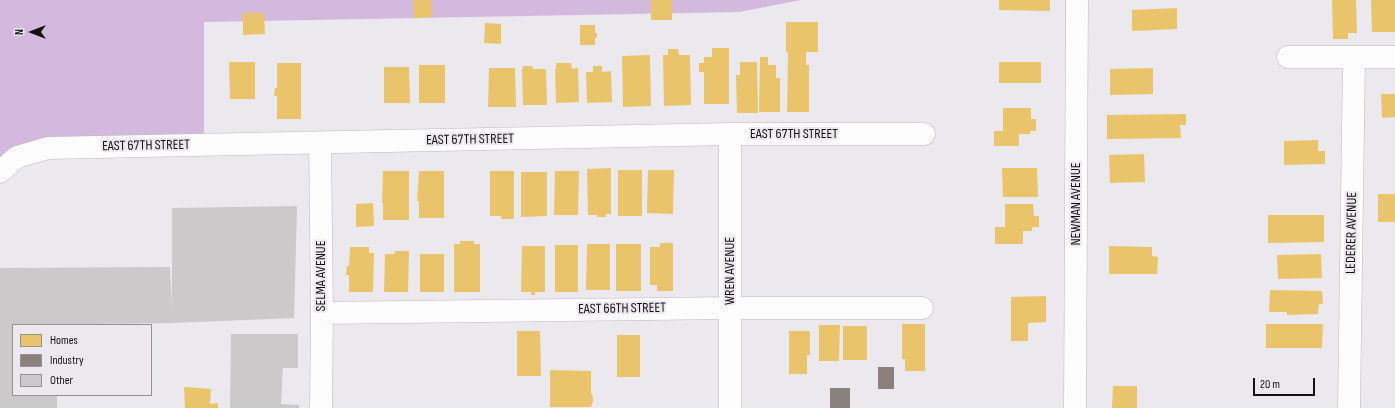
<!DOCTYPE html>
<html>
<head>
<meta charset="utf-8">
<style>
	body { margin:0 }
	#map { position:relative; width:1395px; height:408px; overflow:hidden; background:#ebe9ed; font-family:"Sofia Sans Condensed",sans-serif }
	canvas { display:block }
	.legend { position:absolute; left:12px; top:324px; width:140px; height:72px; box-sizing:border-box; background:#ece8ee; border:1px solid #959296; margin:0; padding:5px 7px; list-style:none; font-size:12px; color:#121113 }
	.legend li { display:flex; align-items:center; gap:8px; height:20px }
	.legend b { width:20px; border:1px solid #959296 }
	.north { position:absolute; left:12px; top:12px; width:40px; height:40px; -webkit-text-stroke:3px #ece8ee; paint-order:stroke; rotate:270deg; font-size:11px; font-weight:700; line-height:16px; text-align:center; color:#121113 }
	.north::after { content:''; display:block; margin:auto; width:14px; height:18px; background:#121113; clip-path:polygon(50% 0,100% 100%,50% 72%,0 100%) }
	.scale { position:absolute; left:1253px; top:378px; width:62px; height:18px; box-sizing:border-box; border:2px solid #121113; border-top:0; padding-left:5px; font-size:12px; line-height:14px; white-space:nowrap; color:#121113; -webkit-text-stroke:3px #ece8ee; paint-order:stroke }
</style>
</head>
<body>
<div id="map">
<canvas width="1395" height="408"></canvas>
<ul class="legend">
<li><b style="height:11px;background:#e9c46a"></b>Homes</li>
<li><b style="height:11px;background:#8a817c"></b>Industry</li>
<li><b style="height:11px;background:#cbc9ca"></b>Other</li>
</ul>
<div class="north">N</div>
<div class="scale">20 m</div>
</div>
<script>
const c = document.querySelector('canvas').getContext('2d');
c.lineJoin = 'round';
function paint(path, color) {
  c.fillStyle = color;
  c.fill(path, 'evenodd');
}
function trace(path, color, width, dash) {
  c.strokeStyle = color;
  c.lineWidth = width;
  c.lineCap = dash ? 'butt' : 'round';
  c.setLineDash(dash || []);
  c.stroke(path);
}
function drawText(font, color, halo, rows, align = 'center') {
  c.font = font + ' "Sofia Sans Condensed",sans-serif';
  c.lineWidth = 4;
  c.setLineDash([]);
  c.textBaseline = 'middle';
  c.strokeStyle = halo;
  c.fillStyle = color;
  for (const [text, x, y, turn = 0] of rows) {
    c.save();
    c.translate(x, y);
    c.rotate((+turn || 0) * Math.PI / 180);
    c.textAlign = isNaN(turn) ? turn : align;
    if (halo) c.strokeText(text, 0, 0);
    c.fillText(text, 0, 0);
    c.restore();
  }
}
paint(new Path2D(`
	M0,0H801L739,12L204,22V145L97,146L0,172Z`), '#d4b9de');
paint(new Path2D(`
	M413,0H431L432,17L414,18Z
	M651,0H672V20H651Z
	M999,0H1050V11L999,10Z
	M1332,0H1356L1357,33H1348V39H1333Z
	M1371,0H1395V32H1372Z
	M1177,8V29L1132,31V10Z
	M243,13H264L265,34L243,35Z
	M786,22H818V52H806V65H809V112H787L788,52H786Z
	M485,23L501,24V44L484,43Z
	M580,25H595V33H597V37L595,38V45H580Z
	M712,48H729V104H704V72H699V63H704V57H712Z
	M668,49H678L679,55H690L691,105L664,106L663,55H668Z
	M650,55L651,106L623,107L622,56Z
	M760,57H768V65H776V78H780V112H759Z
	M229,62H255V99H230Z
	M740,62H757L758,113H737L736,75H740Z
	M999,62H1041V83H999Z
	M277,63H301V119H277V96H274L275,88H277Z
	M556,63H571L572,69L578,68L579,102L556,103L555,69H556Z
	M419,65H445V103H419Z
	M523,66H532L533,69H546L547,105H523L522,69H523Z
	M593,66H602V72L611,71L612,102L587,103L586,72H593Z
	M384,67H409L410,103H384Z
	M489,68H515L516,107H488Z
	M1153,68V94L1110,95V69Z
	M1381,94H1395V117L1382,118Z
	M1003,108H1031V119H1036V131H1030V134H1019V146H994V131H1003Z
	M1186,114V125H1180L1181,138L1107,139V115Z
	M1318,140V151H1325V164L1284,165V141Z
	M1144,154L1145,182L1110,183L1109,155Z
	M611,168V214H606V217H597V215H588L587,169Z
	M1002,168H1037L1038,197H1003Z
	M618,170H642V216H618Z
	M648,170H674L673,214L647,213Z
	M383,171H409V220H383V203H382Z
	M419,171H444V218H419V201H417Z
	M490,171H514V219H501V216H490Z
	M555,171H579L578,215H554Z
	M521,172H547V216L521,217Z
	M1378,194H1395V222H1378Z
	M373,203L374,226L356,227V204Z
	M1005,204H1033L1034,216H1039V227H1032V231H1023V244H995V227H1005Z
	M1268,215H1324V242L1268,243Z
	M460,241H474V244H480V292H454V244H460Z
	M660,243H673V291H657V285H650V247H660Z
	M587,244H610V290H586Z
	M616,244H641V291H616Z
	M555,245H578V292H555Z
	M522,246H545V292H535V295H531V292H521Z
	M1109,246L1152,247V256L1158,257L1157,274H1109Z
	M350,247H369V253H374L373,292H349V275H346L347,266H349Z
	M395,251H409L408,292H384L385,254H395Z
	M420,254H444V292H420Z
	M1321,254L1322,278L1278,279L1277,255Z
	M1270,290L1322,291L1323,304H1319L1318,314L1287,315V312H1269Z
	M1046,296V322L1028,323V341H1011V297Z
	M902,324H925V371H905V359H902Z
	M1266,324H1323L1322,348H1266Z
	M819,325H840L839,361H819Z
	M843,326H867V360H843Z
	M517,331H540L541,376H517Z
	M789,331H810V355H807V374H789Z
	M617,335H640V377H617Z
	M550,370L591,371V393L593,397V401L591,407H550Z
	M1113,386H1137V408H1112Z
	M184,387L211,389L210,404L218,403V408H185Z`), '#e9c46a');
paint(new Path2D(`
	M878,367H894V389H878Z
	M830,388H850V408H830Z`), '#8a817c');
paint(new Path2D(`
	M297,206L294,318L172,323L13,325V395H57V408H0V268L170,267L172,308V208Z
	M231,334H298V368H283L281,404L299,405V408H230Z`), '#cbc9ca');
const street = new Path2D(`
	M1288,57H1395
	M320,143L322,313L321,408
	M0,172L17,157L48,148L730,134H924
	M322,313L730,308H922
	M730,408V134
	M1075,408L1077,0
	M1349,408L1354,58`);
trace(street, '#bbb9bc', 23);
trace(street, '#fcfcfc', 22);
drawText('14px', '#121113', '#ece8ee', [
	["EAST 67TH STREET",794,134],
	["EAST 67TH STREET",470,140,-1],
	["EAST 67TH STREET",146,146,-1],
	["NEWMAN AVENUE",1076,204,-90],
	["LEDERER AVENUE",1352,233,-89],
	["WREN AVENUE",730,271,-90],
	["SELMA AVENUE",321,276,-90],
	["EAST 66TH STREET",622,309,-1]
]);
</script>
</body>
</html>
